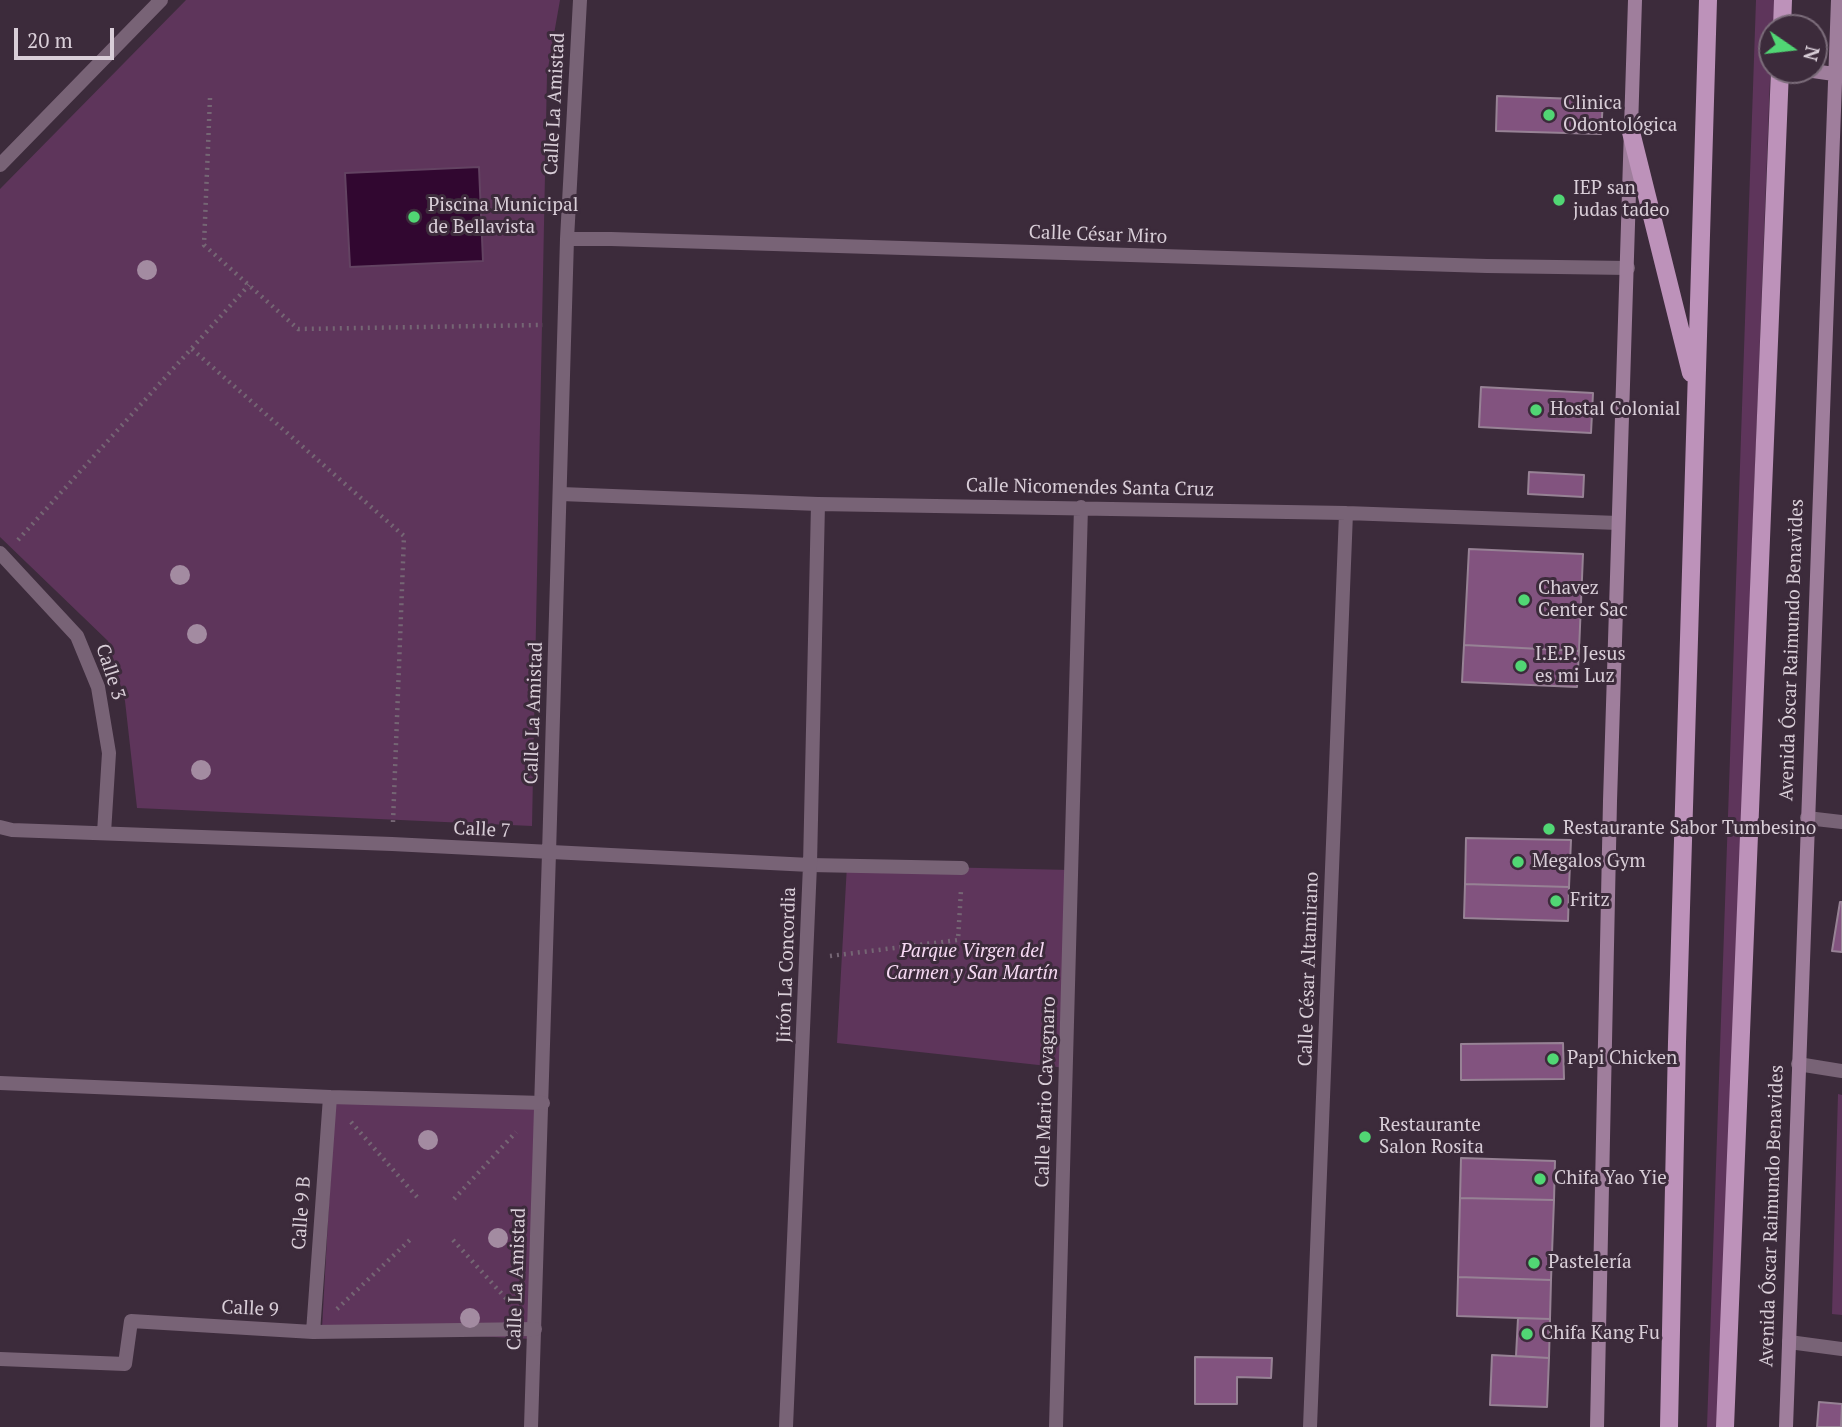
<!DOCTYPE html>
<html>
<head>
<meta charset="utf-8">
<style>
	body { margin:0 }
	#map { position:relative; width:1842px; height:1427px; overflow:hidden; background:#3c2b3b; font-family:"PT Serif",serif }
	canvas { display:block }
	.north { position:absolute; left:1758px; top:14px; width:70px; height:70px; box-sizing:border-box; background:#3c2b3b; border:2px solid #7b6c7a; border-radius:50%; rotate:104deg; font-size:19px; font-weight:700; line-height:28px; text-align:center; color:#d9ced8 }
	.north::after { content:''; display:block; margin:auto; width:24px; height:32px; background:#51d674; clip-path:polygon(50% 0,100% 100%,50% 72%,0 100%) }
	.scale { position:absolute; left:14px; top:28px; width:100px; height:32px; box-sizing:border-box; border:4px solid #d9ced8; border-top:0; padding-left:9px; font-size:21px; line-height:24px; white-space:nowrap; color:#d9ced8; -webkit-text-stroke:5px #3c2b3b; paint-order:stroke }
</style>
</head>
<body>
<div id="map">
<canvas width="1842" height="1427"></canvas>
<div class="north">N</div>
<div class="scale">20 m</div>
</div>
<script>
const c = document.querySelector('canvas').getContext('2d');
c.lineJoin = 'round';
function paint(path, color) {
  c.fillStyle = color;
  c.fill(path, 'evenodd');
}
function trace(path, color, width, dash) {
  c.strokeStyle = color;
  c.lineWidth = width;
  c.lineCap = dash ? 'butt' : 'round';
  c.setLineDash(dash || []);
  c.stroke(path);
}
function drawText(font, color, halo, rows, align = 'center') {
  c.font = font + ' "PT Serif",serif';
  c.lineWidth = 6;
  c.setLineDash([]);
  c.textBaseline = 'middle';
  c.strokeStyle = halo;
  c.fillStyle = color;
  for (const [text, x, y, turn = 0] of rows) {
    c.save();
    c.translate(x, y);
    c.rotate((+turn || 0) * Math.PI / 180);
    c.textAlign = isNaN(turn) ? turn : align;
    if (halo) c.strokeText(text, 0, 0);
    c.fillText(text, 0, 0);
    c.restore();
  }
}
paint(new Path2D(`
	M186,0H560L547,74L532,826L137,808L125,701L108,641L0,537V189Z
	M1756,0H1776L1775,28H1772L1718,1427H1707Z
	M847,865L1071,870L1066,1068L837,1043Z
	M1838,1094L1842,1095V1315L1832,1314Z
	M335,1095L544,1106L532,1339L322,1328Z`), '#5e355b');
const water = new Path2D(`
	M479,167L483,261L350,267L345,173Z`);
paint(water, '#310730');
trace(water, '#634362', 2);
const building = new Path2D(`
	M1497,96L1603,100L1601,134L1496,131Z
	M1481,387L1593,393L1591,433L1479,427Z
	M1529,472L1584,475L1583,497L1528,494Z
	M1469,549L1583,554L1579,651L1464,645Z
	M1464,645L1579,651L1577,687L1462,682Z
	M1466,838L1571,840L1569,887L1465,884Z
	M1465,884L1569,887L1568,921L1464,918Z
	M1840,902H1842V952L1832,951Z
	M1563,1043L1564,1079L1461,1080V1044Z
	M1461,1158L1555,1161L1554,1200L1460,1198Z
	M1460,1198L1554,1200L1551,1280L1458,1277Z
	M1458,1277L1551,1280L1550,1319L1457,1316Z
	M1518,1318L1550,1319L1549,1358L1516,1356Z
	M1492,1355L1549,1358L1547,1407L1490,1405Z
	M1195,1357L1272,1358L1271,1378L1237,1377V1404H1195Z
	M1819,1402L1842,1404L1841,1427H1817Z`);
paint(building, '#82537f');
trace(building, '#978295', 2);
trace(new Path2D(`
	M210,98L204,245L298,329L543,325
	M192,349L404,536L393,822
	M18,540L249,285
	M830,956L958,940L961,890
	M351,1122L417,1197
	M454,1199L516,1132
	M453,1240L511,1304
	M337,1309L413,1237`), '#756674', 4.5, [2, 5]);
trace(new Path2D(`
	M810,865L962,868
	M531,1427L549,853`), '#786376', 14);
trace(new Path2D(`
	M0,165L161,0
	M567,239H611L1487,266L1628,268
	M561,494L818,504L1346,513L1618,523
	M0,553L77,636L98,687L109,753L104,833
	M1807,818L1842,822
	M0,827L12,830L392,844L810,865
	M549,853L567,239L580,0
	M1798,1064L1842,1071
	M0,1083L330,1097L543,1103
	M313,1332L330,1097
	M1789,1342L1842,1349
	M0,1359L125,1364L131,1321L313,1332L535,1329
	M786,1427L810,865L818,504
	M1056,1427L1081,507
	M1310,1427L1346,513`), '#786376', 14);
trace(new Path2D(`
	M1806,70L1841,75
	M1597,1427L1610,801L1635,0
	M1786,1427L1838,0`), '#9f7e9c', 14);
trace(new Path2D(`
	M1782,28L1783,0
	M1631,132L1691,373
	M1669,1427L1677,1042L1708,0
	M1725,1427L1780,70`), '#bd92ba', 18);
c.fillStyle = '#a38ba1';
for (const [x, y] of [
	[147,270],
	[180,575],
	[197,634],
	[201,770],
	[428,1140],
	[498,1238],
	[470,1318]
]) {
  c.beginPath();
  c.arc(x, y, 10, 0, 2 * Math.PI);
  c.fill();
}
for (const [x, y, r, color] of [
	[1549,115,7,"#51d674"],
	[1559,200,7,"#51d674"],
	[414,217,7,"#51d674"],
	[1536,410,7,"#51d674"],
	[1524,600,7,"#51d674"],
	[1521,666,7,"#51d674"],
	[1549,829,7,"#51d674"],
	[1518,862,7,"#51d674"],
	[1556,901,7,"#51d674"],
	[1553,1059,7,"#51d674"],
	[1365,1137,7,"#51d674"],
	[1540,1179,7,"#51d674"],
	[1534,1263,7,"#51d674"],
	[1527,1334,7,"#51d674"]
]) {
  const dot = new Path2D();
  dot.arc(x, y, r, 0, 2 * Math.PI);
  c.fillStyle = color;
  c.fill(dot);
  trace(dot, '#3c2b3b', 2.5);
}
drawText('19px', '#d9ced8', '#3c2b3b', [
	["Calle La Amistad",555,104,-87],
	["Calle César Miro",1098,235,2],
	["Calle Nicomendes Santa Cruz",1090,488,1],
	["Avenida Óscar Raimundo Benavides",1792,650,-88],
	["Calle 3",110,672,72],
	["Calle La Amistad",534,713,-88],
	["Calle 7",482,830,3],
	["Jirón La Concordia",787,965,-88],
	["Calle César Altamirano",1309,969,-88],
	["Calle Mario Cavagnaro",1046,1092,-88],
	["Calle 9 B",302,1213,-86],
	["Avenida Óscar Raimundo Benavides",1772,1216,-88],
	["Calle La Amistad",517,1279,-88],
	["Calle 9",250,1309,3]
]);
drawText('19px', '#d9ced8', '#3c2b3b', [
	["Clinica",1563,104],
	["Odontológica",1563,126],
	["IEP san",1573,189],
	["judas tadeo",1573,211],
	["Piscina Municipal",428,206],
	["de Bellavista",428,228],
	["Hostal Colonial",1550,410],
	["Chavez",1538,589],
	["Center Sac",1538,611],
	["I.E.P. Jesus",1535,655],
	["es mi Luz",1535,677],
	["Restaurante Sabor Tumbesino",1563,829],
	["Megalos Gym",1532,862],
	["Fritz",1570,901],
	["Papi Chicken",1567,1059],
	["Restaurante",1379,1126],
	["Salon Rosita",1379,1148],
	["Chifa Yao Yie",1554,1179],
	["Pastelería",1548,1263],
	["Chifa Kang Fu",1541,1334]
], 'left');
drawText('italic 19px', '#f7daf4', '#3c2b3b', [
	["Parque Virgen del",972,952],
	["Carmen y San Martín",972,974]
]);
</script>
</body>
</html>
